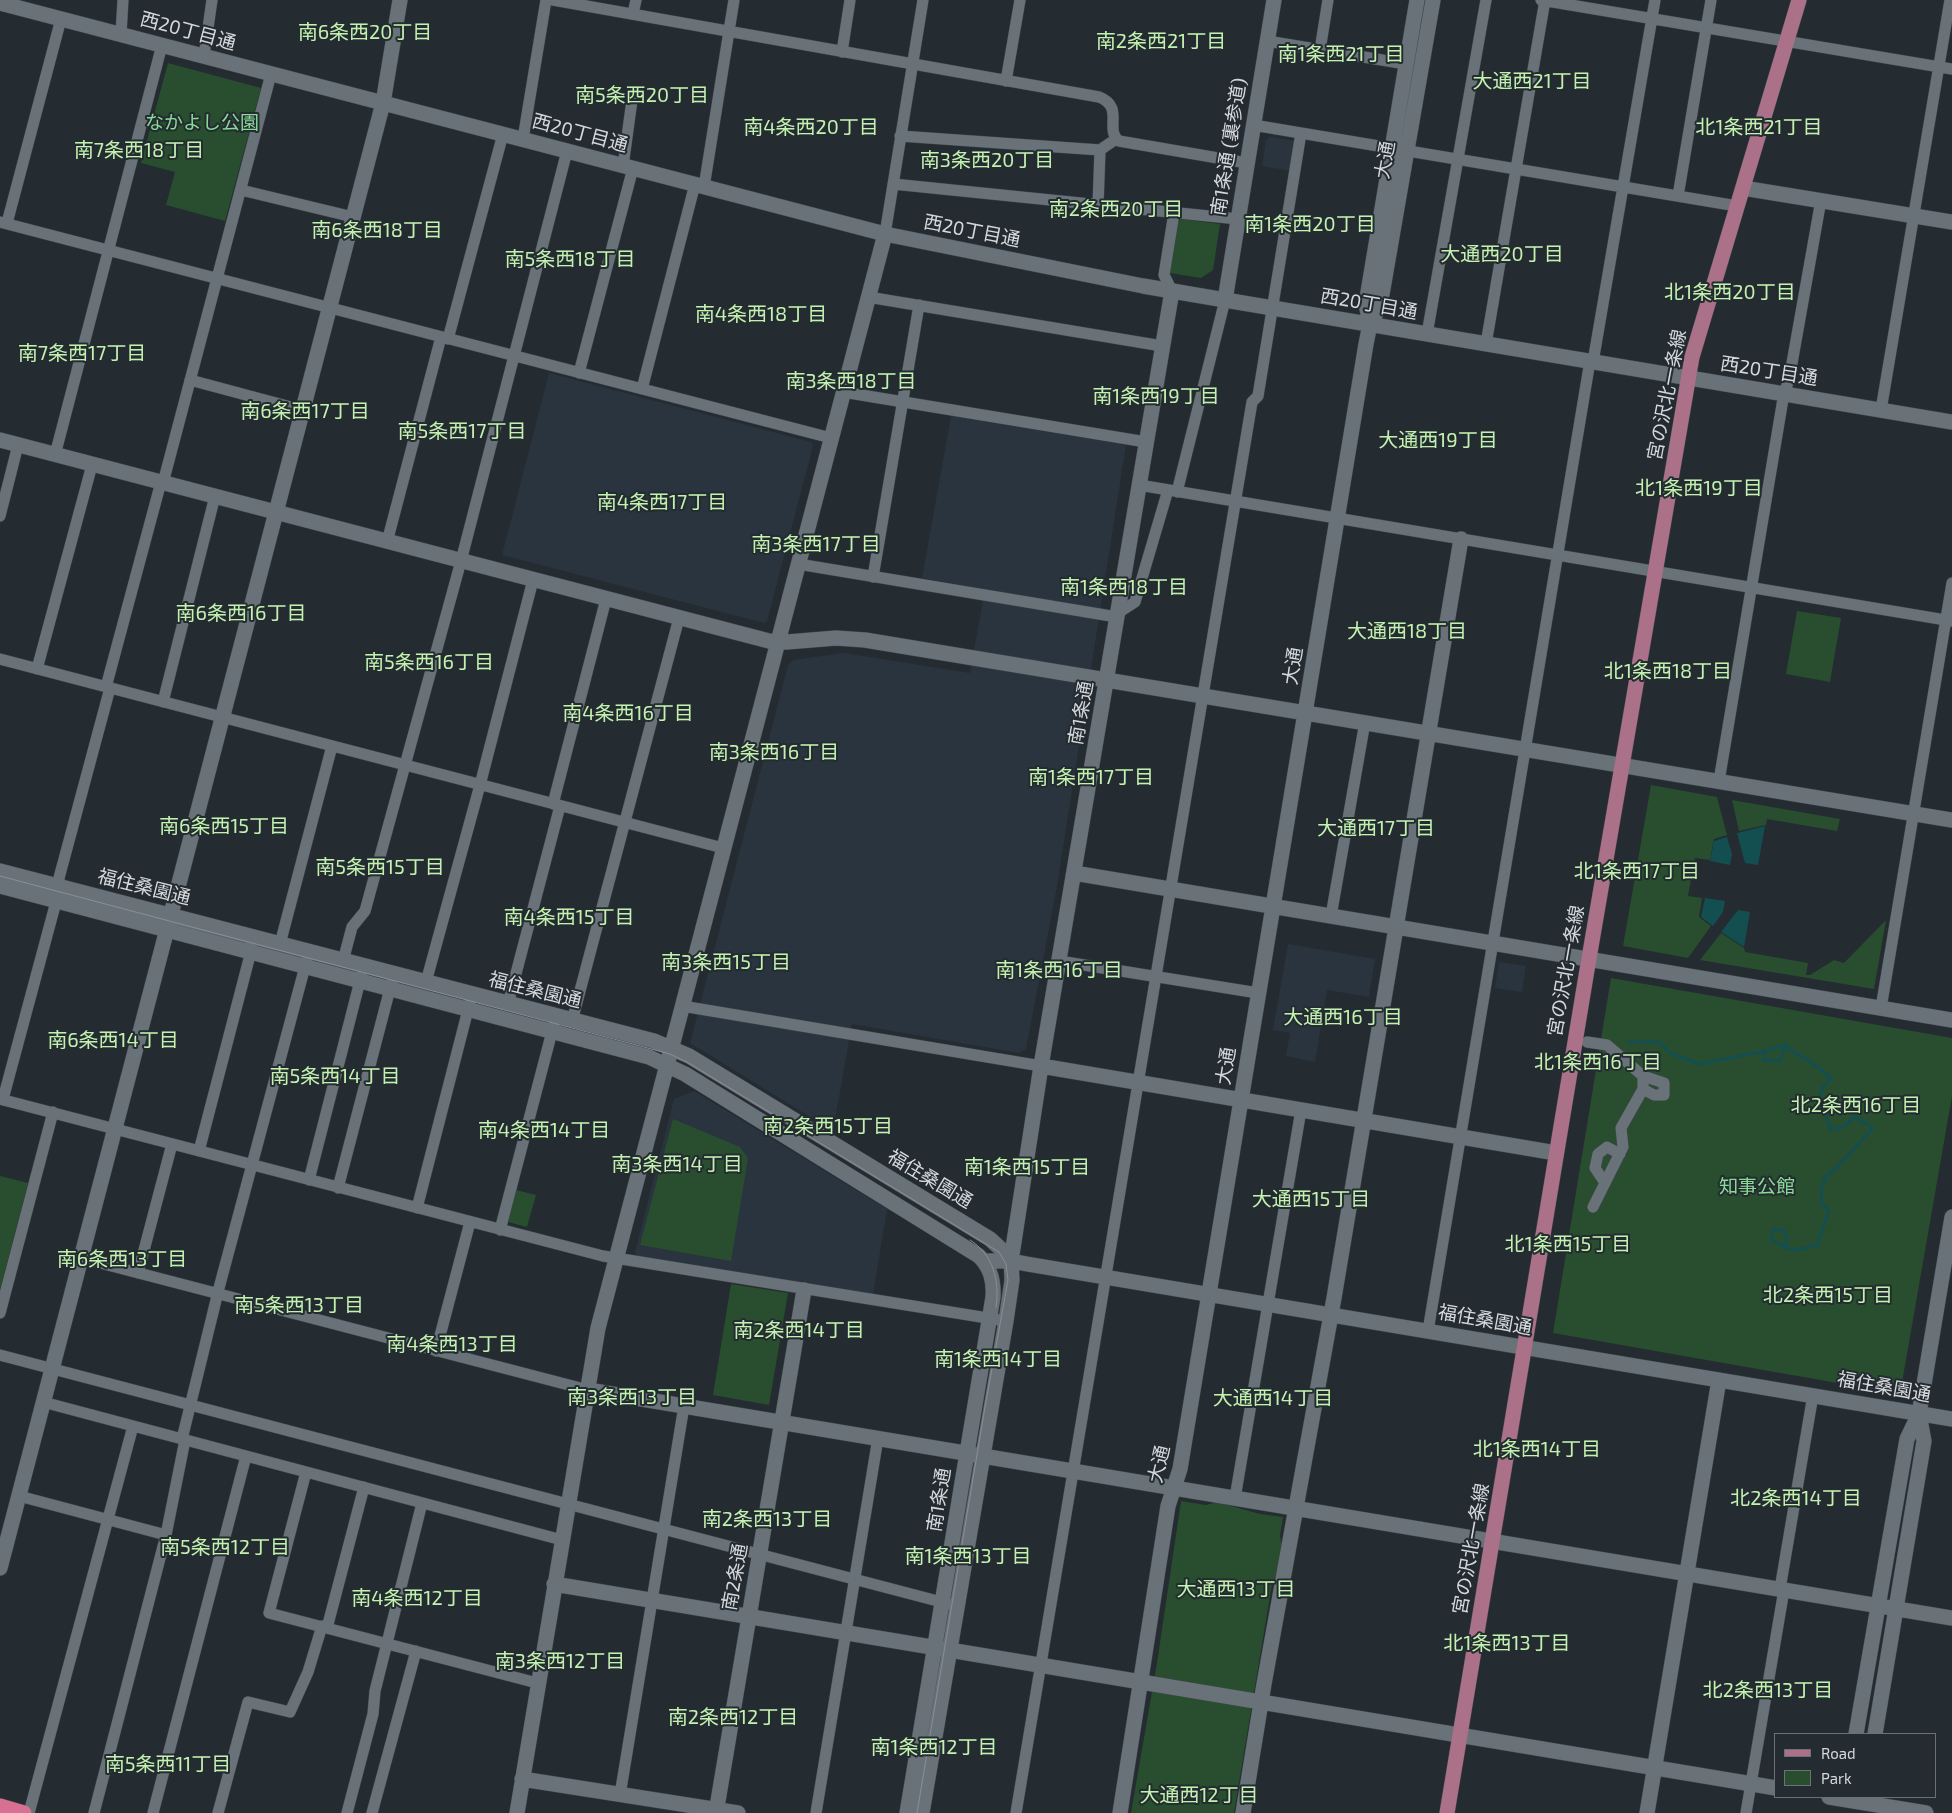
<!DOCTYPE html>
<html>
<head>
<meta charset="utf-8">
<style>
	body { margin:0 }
	#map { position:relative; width:1952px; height:1813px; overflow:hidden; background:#242b31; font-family:"Exo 2",sans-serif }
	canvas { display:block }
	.legend { position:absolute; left:1774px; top:1733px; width:162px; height:65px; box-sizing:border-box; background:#242b31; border:1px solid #6b7176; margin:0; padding:6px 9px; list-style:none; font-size:15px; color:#d5d9dd }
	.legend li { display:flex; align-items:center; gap:10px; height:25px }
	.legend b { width:25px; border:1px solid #6b7176 }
</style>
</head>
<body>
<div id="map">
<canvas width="1952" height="1813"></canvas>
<ul class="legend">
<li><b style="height:6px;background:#ab7188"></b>Road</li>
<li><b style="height:14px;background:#284e2f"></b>Park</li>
</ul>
</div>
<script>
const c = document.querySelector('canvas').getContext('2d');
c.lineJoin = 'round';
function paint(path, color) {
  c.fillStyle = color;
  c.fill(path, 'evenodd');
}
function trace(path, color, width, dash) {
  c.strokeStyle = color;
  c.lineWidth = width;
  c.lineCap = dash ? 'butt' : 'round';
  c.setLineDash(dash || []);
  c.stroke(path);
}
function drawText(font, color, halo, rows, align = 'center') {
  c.font = font + ' "Exo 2","Noto Sans JP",sans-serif';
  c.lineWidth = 4;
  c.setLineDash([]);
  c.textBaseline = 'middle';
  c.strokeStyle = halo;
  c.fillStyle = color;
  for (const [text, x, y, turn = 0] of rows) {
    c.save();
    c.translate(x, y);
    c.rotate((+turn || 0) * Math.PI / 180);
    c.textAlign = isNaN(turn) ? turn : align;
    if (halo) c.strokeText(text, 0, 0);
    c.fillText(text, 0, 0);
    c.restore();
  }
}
paint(new Path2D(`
	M1270,137L1297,141L1292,171L1262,166L1266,141Z
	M549,373L811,442L813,446L767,621L764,623L502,555Z
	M951,416L1126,445L1057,886L1026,1049L1019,1053L852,1024L833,1131L690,1043L788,665L793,660L844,653L970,673L985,589L922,578Z
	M1288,944L1375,959L1369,997L1327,990L1315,1062L1286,1056L1290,1033L1273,1030Z
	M1499,962L1526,966L1522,992L1495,988Z
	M694,1091L887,1209L873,1294L637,1256L635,1252L674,1099Z`), '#2a343f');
paint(new Path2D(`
	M168,63L261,88L225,221L166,205L175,172L141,163Z
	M1181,219L1220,224L1213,270L1201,278L1170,273L1177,221Z
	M1797,611L1841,618L1830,682L1786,674Z
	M1651,785L1717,797L1727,835L1714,839L1710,860L1695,858L1688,896L1702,898L1699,917L1711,926L1688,958L1623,946Z
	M1732,800L1840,819L1837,831L1767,819L1766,825L1739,831Z
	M1886,920L1874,989L1700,960L1721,933L1744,948L1745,952L1808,963L1806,975H1810L1834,960L1844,963Z
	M1611,978L1952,1038V1096L1900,1394L1553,1333Z
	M673,1119L740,1147L748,1158L731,1261L640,1245Z
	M0,1176L28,1183L0,1290Z
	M516,1190L536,1195L527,1227L508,1222Z
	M731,1284L788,1293L769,1405L713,1395Z
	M1181,1501L1206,1505L1217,1502L1260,1514L1283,1517L1280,1536L1283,1548L1278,1571L1272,1584L1234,1813H1131L1157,1663Z`), '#284e2f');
paint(new Path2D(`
	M1765,826L1758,865L1745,863L1737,833Z
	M1727,837L1732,854L1730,865L1710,861L1714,841Z
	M1705,898L1725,901L1723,912L1713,926L1701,917Z
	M1738,910L1750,912L1744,947L1721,932Z`), '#134f51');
trace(new Path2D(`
	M1629,1042H1660L1670,1053L1699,1064L1765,1051L1784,1045C1799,1056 1818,1065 1831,1078L1823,1087L1819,1098L1831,1130L1843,1127L1855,1117L1873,1128L1836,1168L1826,1176L1821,1191L1822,1204L1829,1211L1817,1245C1804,1249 1796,1251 1784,1247L1787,1241L1784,1230L1773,1229L1771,1239L1784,1247
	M1765,1051L1764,1060L1780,1061L1785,1045`), '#134f51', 3);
const street = new Path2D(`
	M553,0L1099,97C1125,107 1104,130 1119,141L1247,163
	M1541,0L1952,69
	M633,14L636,0
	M121,34L123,0
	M1267,41L1406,64
	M1320,50L1328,0
	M842,52L850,0
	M204,56L212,0
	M1006,81L1020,0
	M1253,125L1737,206
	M900,136L1100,150L1116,139
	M523,139L546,0
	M623,166L633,93
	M893,184L1238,219
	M704,187L734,0
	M241,190L353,217
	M1678,196L1711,0
	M1098,206L1100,150
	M0,222L831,438
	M7,223L61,19
	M885,234L923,0
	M1172,291L1164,275L1174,213
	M868,297L1162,346
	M1427,334L1486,0
	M448,339L503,134
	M1486,344L1545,0
	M1593,362L1655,0
	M579,373L633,168
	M190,380L302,410
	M642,389L695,184
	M843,392L1146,442
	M1881,410L1950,0
	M55,455L162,45
	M163,483L271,74
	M1139,485L1952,621
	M1177,492L1225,300
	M0,516L18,445
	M387,542L441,337
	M798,564L1117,617
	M873,577L919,305
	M1118,613L1135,602L1168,490
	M0,659L723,848
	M37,669L92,465
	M106,687L161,482
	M163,702L215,496
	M1719,781L1784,393L1789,380L1821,200
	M553,804L606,599
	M1331,916L1365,722
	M280,944L332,746
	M343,961L352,927L365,911L461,561L567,151
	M1059,961L1258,993
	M426,982L480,785L533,580
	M508,1004L560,806
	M682,1006L1041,1066
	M1881,1008L1952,583
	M572,1021L679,618
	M1587,1042L1607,1045L1643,1076V1089L1621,1128L1623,1147L1593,1207
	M1643,1089L1654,1095H1664V1083L1643,1076
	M0,1099L603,1256L1006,1321
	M3,1099L60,887L59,878L110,688
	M199,1151L249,959L251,945
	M309,1180L362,973
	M1605,1183L1595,1168L1598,1154L1607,1147L1620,1154
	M338,1188L392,981
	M417,1208L470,1002
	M500,1230L554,1024
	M81,1258L588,1390
	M138,1273L172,1144
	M0,1313L53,1112
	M1428,1331L1590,361
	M436,1351L470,1222
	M0,1355L949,1604
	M43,1402L562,1540
	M182,1439L219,1288L307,959
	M306,1472L269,1613L537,1683
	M19,1496L166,1535
	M1235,1498L1301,1110
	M1780,1589L1813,1395
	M327,1628L364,1487
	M620,1795L684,1406
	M29,1813L133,1426
	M94,1813L166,1535L185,1440
	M153,1813L246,1456
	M218,1813L248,1702L290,1712L308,1672L322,1626
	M347,1813L373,1714L375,1691L422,1503
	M372,1813L416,1651
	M816,1813L878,1438
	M1016,1813L1252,402L1258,396L1301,133
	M1746,1813L1784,1590`);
const secondary = new Path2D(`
	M0,3L885,234L1143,286L1225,300L1952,422
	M1743,188L1952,222
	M1225,300L1274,0
	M1370,324L1380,306L1433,0
	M0,440L769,641L787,642L836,638L865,640L1952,820
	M0,871L654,1041L689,1056L990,1239L1002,1250L1011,1261
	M1074,873L1952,1020
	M0,886L649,1057L685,1074L979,1256C991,1268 994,1281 993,1297L907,1813
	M1041,1066L1556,1153
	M985,1261H1011L1027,1264L1952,1419
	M588,1390L1952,1618
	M0,1568L383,103L400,0
	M554,1584L1776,1788
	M1856,1734L1907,1439L1919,1414L1952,1217
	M1875,1734L1924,1441L1919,1414
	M522,1779L738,1813
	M1829,1797L1926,1813
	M517,1813L598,1328L885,234
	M716,1813L804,1290
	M922,1813L1006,1321L1012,1280L1011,1261L1041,1066L1172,291
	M1120,1813L1168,1506L1180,1469L1366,344L1370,324L1366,304L1417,0
	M1243,1813L1264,1684L1334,1298L1461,539
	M1647,1813L1719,1380`);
const primary = new Path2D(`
	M1447,1813L1586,976L1692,357L1799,0`);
const highway = new Path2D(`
	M0,1806L24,1813`);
trace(street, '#41464c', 12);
trace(secondary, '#41464c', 16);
trace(primary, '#41464c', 16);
trace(highway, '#41464c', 16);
trace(street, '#6a7279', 11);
trace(secondary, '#6a7279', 15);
trace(primary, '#ab7188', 15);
trace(highway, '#d77092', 15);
trace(new Path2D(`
	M0,876L670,1054L687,1062L999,1252L1006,1264L1008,1280L985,1407L917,1813
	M970,1240C993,1254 1000,1281 996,1307`), '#8a8f94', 1);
drawText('19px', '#d5d9dd', '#242b31', [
	["西20丁目通",188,31,15],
	["西20丁目通",580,133,15],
	["南1条通 (裏参道)",1229,147,-81],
	["大通",1385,160,-80],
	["西20丁目通",972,231,11],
	["西20丁目通",1369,304,10],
	["西20丁目通",1769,371,9],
	["宮の沢北一条線",1667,395,-79],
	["大通",1293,666,-81],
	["南1条通",1081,713,-80],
	["福住桑園通",144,887,14],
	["宮の沢北一条線",1566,971,-80],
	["福住桑園通",535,990,14],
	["大通",1226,1066,-81],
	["福住桑園通",930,1179,31],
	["福住桑園通",1485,1320,10],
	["福住桑園通",1884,1387,10],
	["大通",1159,1464,-77],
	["南1条通",939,1500,-81],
	["宮の沢北一条線",1471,1549,-80],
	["南2条通",735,1577,-80]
]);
drawText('19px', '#87db95', '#242b31', [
	["なかよし公園",202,123],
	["知事公館",1757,1187]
]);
drawText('20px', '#c3f2b0', '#242b31', [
	["南6条西20丁目",365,32],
	["南2条西21丁目",1161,41],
	["南1条西21丁目",1341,54],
	["大通西21丁目",1532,81],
	["南5条西20丁目",642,95],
	["南4条西20丁目",811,127],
	["北1条西21丁目",1759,127],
	["南7条西18丁目",139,150],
	["南3条西20丁目",987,160],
	["南2条西20丁目",1116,209],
	["南1条西20丁目",1310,224],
	["南6条西18丁目",377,230],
	["大通西20丁目",1502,254],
	["南5条西18丁目",570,259],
	["北1条西20丁目",1730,292],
	["南4条西18丁目",761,314],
	["南7条西17丁目",82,353],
	["南3条西18丁目",851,381],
	["南1条西19丁目",1156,396],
	["南6条西17丁目",305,411],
	["南5条西17丁目",462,431],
	["大通西19丁目",1438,440],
	["北1条西19丁目",1699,488],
	["南4条西17丁目",662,502],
	["南3条西17丁目",816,544],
	["南1条西18丁目",1124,587],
	["南6条西16丁目",241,613],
	["大通西18丁目",1407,631],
	["南5条西16丁目",429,662],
	["北1条西18丁目",1668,671],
	["南4条西16丁目",628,713],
	["南3条西16丁目",774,752],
	["南1条西17丁目",1091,777],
	["南6条西15丁目",224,826],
	["大通西17丁目",1376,828],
	["南5条西15丁目",380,867],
	["北1条西17丁目",1637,871],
	["南4条西15丁目",569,917],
	["南3条西15丁目",726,962],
	["南1条西16丁目",1059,970],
	["大通西16丁目",1343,1017],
	["南6条西14丁目",113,1040],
	["北1条西16丁目",1598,1062],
	["南5条西14丁目",335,1076],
	["北2条西16丁目",1856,1105],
	["南2条西15丁目",828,1126],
	["南4条西14丁目",544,1130],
	["南3条西14丁目",677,1164],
	["南1条西15丁目",1027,1167],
	["大通西15丁目",1311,1199],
	["北1条西15丁目",1568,1244],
	["南6条西13丁目",122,1259],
	["北2条西15丁目",1828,1295],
	["南5条西13丁目",299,1305],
	["南2条西14丁目",799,1330],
	["南4条西13丁目",452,1344],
	["南1条西14丁目",998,1359],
	["南3条西13丁目",632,1397],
	["大通西14丁目",1273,1398],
	["北1条西14丁目",1537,1449],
	["北2条西14丁目",1796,1498],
	["南2条西13丁目",767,1519],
	["南5条西12丁目",225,1547],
	["南1条西13丁目",968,1556],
	["大通西13丁目",1236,1589],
	["南4条西12丁目",417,1598],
	["北1条西13丁目",1507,1643],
	["南3条西12丁目",560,1661],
	["北2条西13丁目",1768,1690],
	["南2条西12丁目",733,1717],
	["南1条西12丁目",934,1747],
	["南5条西11丁目",168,1764],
	["大通西12丁目",1199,1795]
]);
</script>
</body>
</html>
